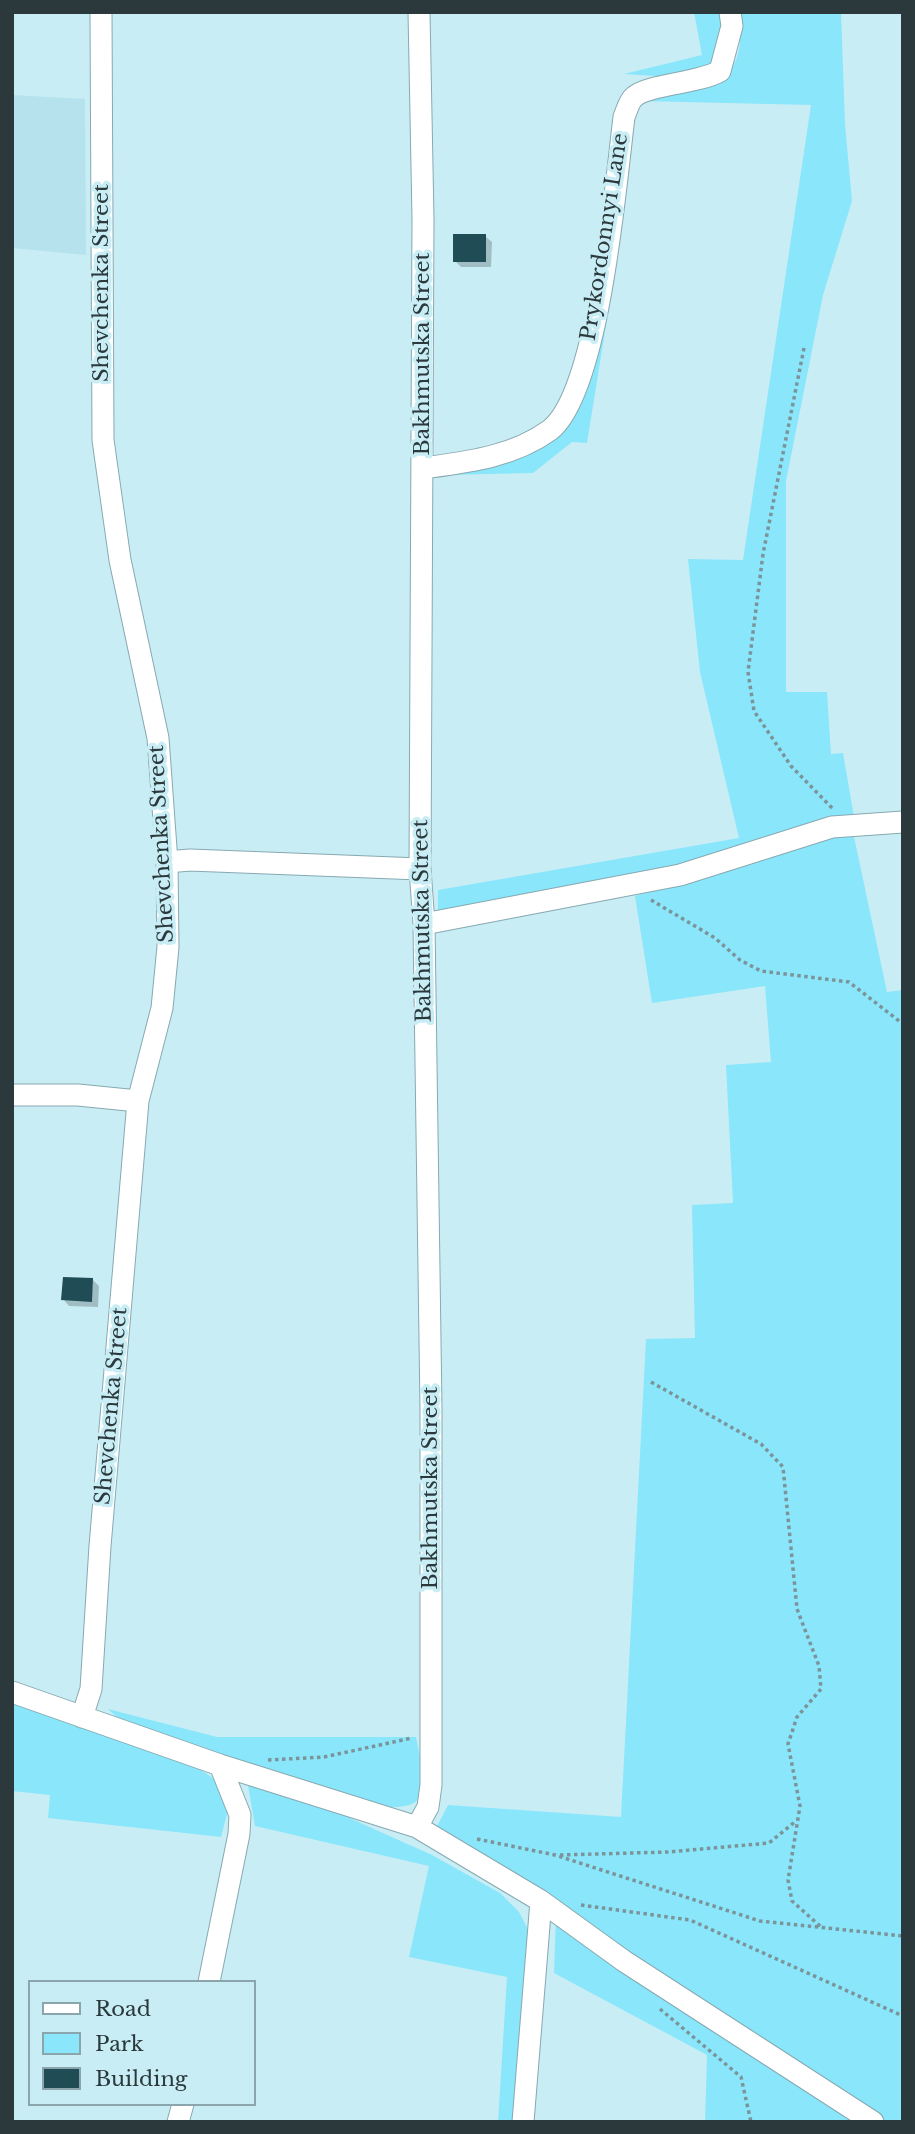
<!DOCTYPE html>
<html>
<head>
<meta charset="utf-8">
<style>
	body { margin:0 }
	#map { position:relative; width:915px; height:2134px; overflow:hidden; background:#c9edf5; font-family:"Libre Baskerville",serif }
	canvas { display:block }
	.frame { position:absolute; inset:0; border:14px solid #2b393c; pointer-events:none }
	.legend { position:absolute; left:28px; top:1980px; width:228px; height:126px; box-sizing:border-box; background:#c9edf5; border:2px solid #8aa5ab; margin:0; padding:9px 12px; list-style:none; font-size:21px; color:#2b393c }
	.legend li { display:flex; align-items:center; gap:14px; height:35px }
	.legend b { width:35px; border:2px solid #8aa5ab }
</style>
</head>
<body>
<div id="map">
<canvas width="915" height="2134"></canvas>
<div class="frame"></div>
<ul class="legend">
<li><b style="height:9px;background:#fff"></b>Road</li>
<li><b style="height:19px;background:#8ae6fa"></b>Park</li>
<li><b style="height:19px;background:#204c56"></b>Building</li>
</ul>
</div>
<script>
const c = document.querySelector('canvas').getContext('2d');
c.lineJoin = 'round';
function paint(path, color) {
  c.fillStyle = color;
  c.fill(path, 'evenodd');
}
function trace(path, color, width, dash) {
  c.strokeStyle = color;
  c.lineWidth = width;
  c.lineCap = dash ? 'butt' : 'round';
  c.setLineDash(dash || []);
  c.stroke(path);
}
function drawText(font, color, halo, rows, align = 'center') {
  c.font = font + ' "Libre Baskerville",serif';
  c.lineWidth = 7;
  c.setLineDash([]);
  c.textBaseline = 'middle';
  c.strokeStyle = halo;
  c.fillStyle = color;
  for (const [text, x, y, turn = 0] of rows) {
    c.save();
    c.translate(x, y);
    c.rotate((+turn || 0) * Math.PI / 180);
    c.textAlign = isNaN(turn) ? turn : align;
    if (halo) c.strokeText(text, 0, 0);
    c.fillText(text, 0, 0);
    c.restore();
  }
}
paint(new Path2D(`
	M12,95L85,99L86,255L12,248Z`), '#b5e2ec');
paint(new Path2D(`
	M694,12H721L726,29L714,66L671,77L624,74L702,55Z
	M737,12H841L845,124L852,201L823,295L786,481V692H827L831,754L843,753L854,817L712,860L438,914V890L739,838L700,672L688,559L743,560L811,105L642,101C699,89 754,88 737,12Z
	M619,244L587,443L572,442L533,473L445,475C475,468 510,463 539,450C592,424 607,297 619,244Z
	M853,832L887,992L903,990V2122H884L866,2111L435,1830L448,1805L621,1817L646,1339L695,1338L692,1205L733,1203L726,1065L771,1062L765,986L652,1003L635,896L739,865L796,842Z
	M12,1703L199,1769L213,1778L228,1810L221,1837L48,1818L50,1795L12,1791Z
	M108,1709L217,1737H416C426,1787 436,1815 371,1805L166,1739L120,1720Z
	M248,1785L345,1816L432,1855L500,1893L519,1912L530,1933L515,2122H498L507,1977L409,1957L429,1866L255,1826Z
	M556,1917L852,2122H705L707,2055L554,1973Z`), '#8ae6fa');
paint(new Path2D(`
	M485,236L492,242L491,267H461L455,261Z
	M93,1280L99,1286L98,1307L69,1306L63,1299Z`), '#0003');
paint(new Path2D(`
	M453,234H486V262H453Z
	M63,1277L93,1278L92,1302L61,1300Z`), '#204c56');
const minor = new Path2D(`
	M423,468C467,462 513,457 550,430C599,392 616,181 624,117C627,110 629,101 634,97C648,84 697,84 720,71L732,26L730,12
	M167,862L190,860L420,869
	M424,924L680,875L832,827L903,822
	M12,1095H78L138,1101
	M12,1692L220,1765L417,1827L541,1901L624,1961L873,2122
	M82,1717L91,1689L100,1546L138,1101L162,1008L168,947L167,862L158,738L120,560L103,440L101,12
	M417,1827L428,1807L431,1785V1409L424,924L420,869L423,219L419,12
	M209,1982L239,1834L240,1815L220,1765
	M178,2122L183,2104
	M523,2122L541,1901`);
trace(minor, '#87a9b1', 23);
trace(new Path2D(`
	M804,348L763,554L748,672L754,711L791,766L833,809
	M651,900L715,938L740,960L761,971L849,982L903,1024
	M651,1382L761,1444L783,1467L797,1609L819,1666L821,1689L797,1717L788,1744L800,1806L788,1880L792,1901L821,1927
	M268,1760L324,1757L412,1738
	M477,1839L555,1855L760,1921L903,1936
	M560,1855L668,1852L769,1843L796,1821
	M581,1905L690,1920L903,2016
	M660,2009L741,2077L751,2122`), '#7b949a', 3.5, [3.5, 3.5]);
trace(minor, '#fff', 21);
drawText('21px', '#2b393c', '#c9edf5', [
	["Prykordonnyi Lane",605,237,-81],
	["Shevchenka Street",102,283,-90],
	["Bakhmutska Street",423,354,-90],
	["Shevchenka Street",162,844,-93],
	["Bakhmutska Street",423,921,-91],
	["Shevchenka Street",112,1406,-85],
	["Bakhmutska Street",431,1488,-90]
]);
</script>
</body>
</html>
